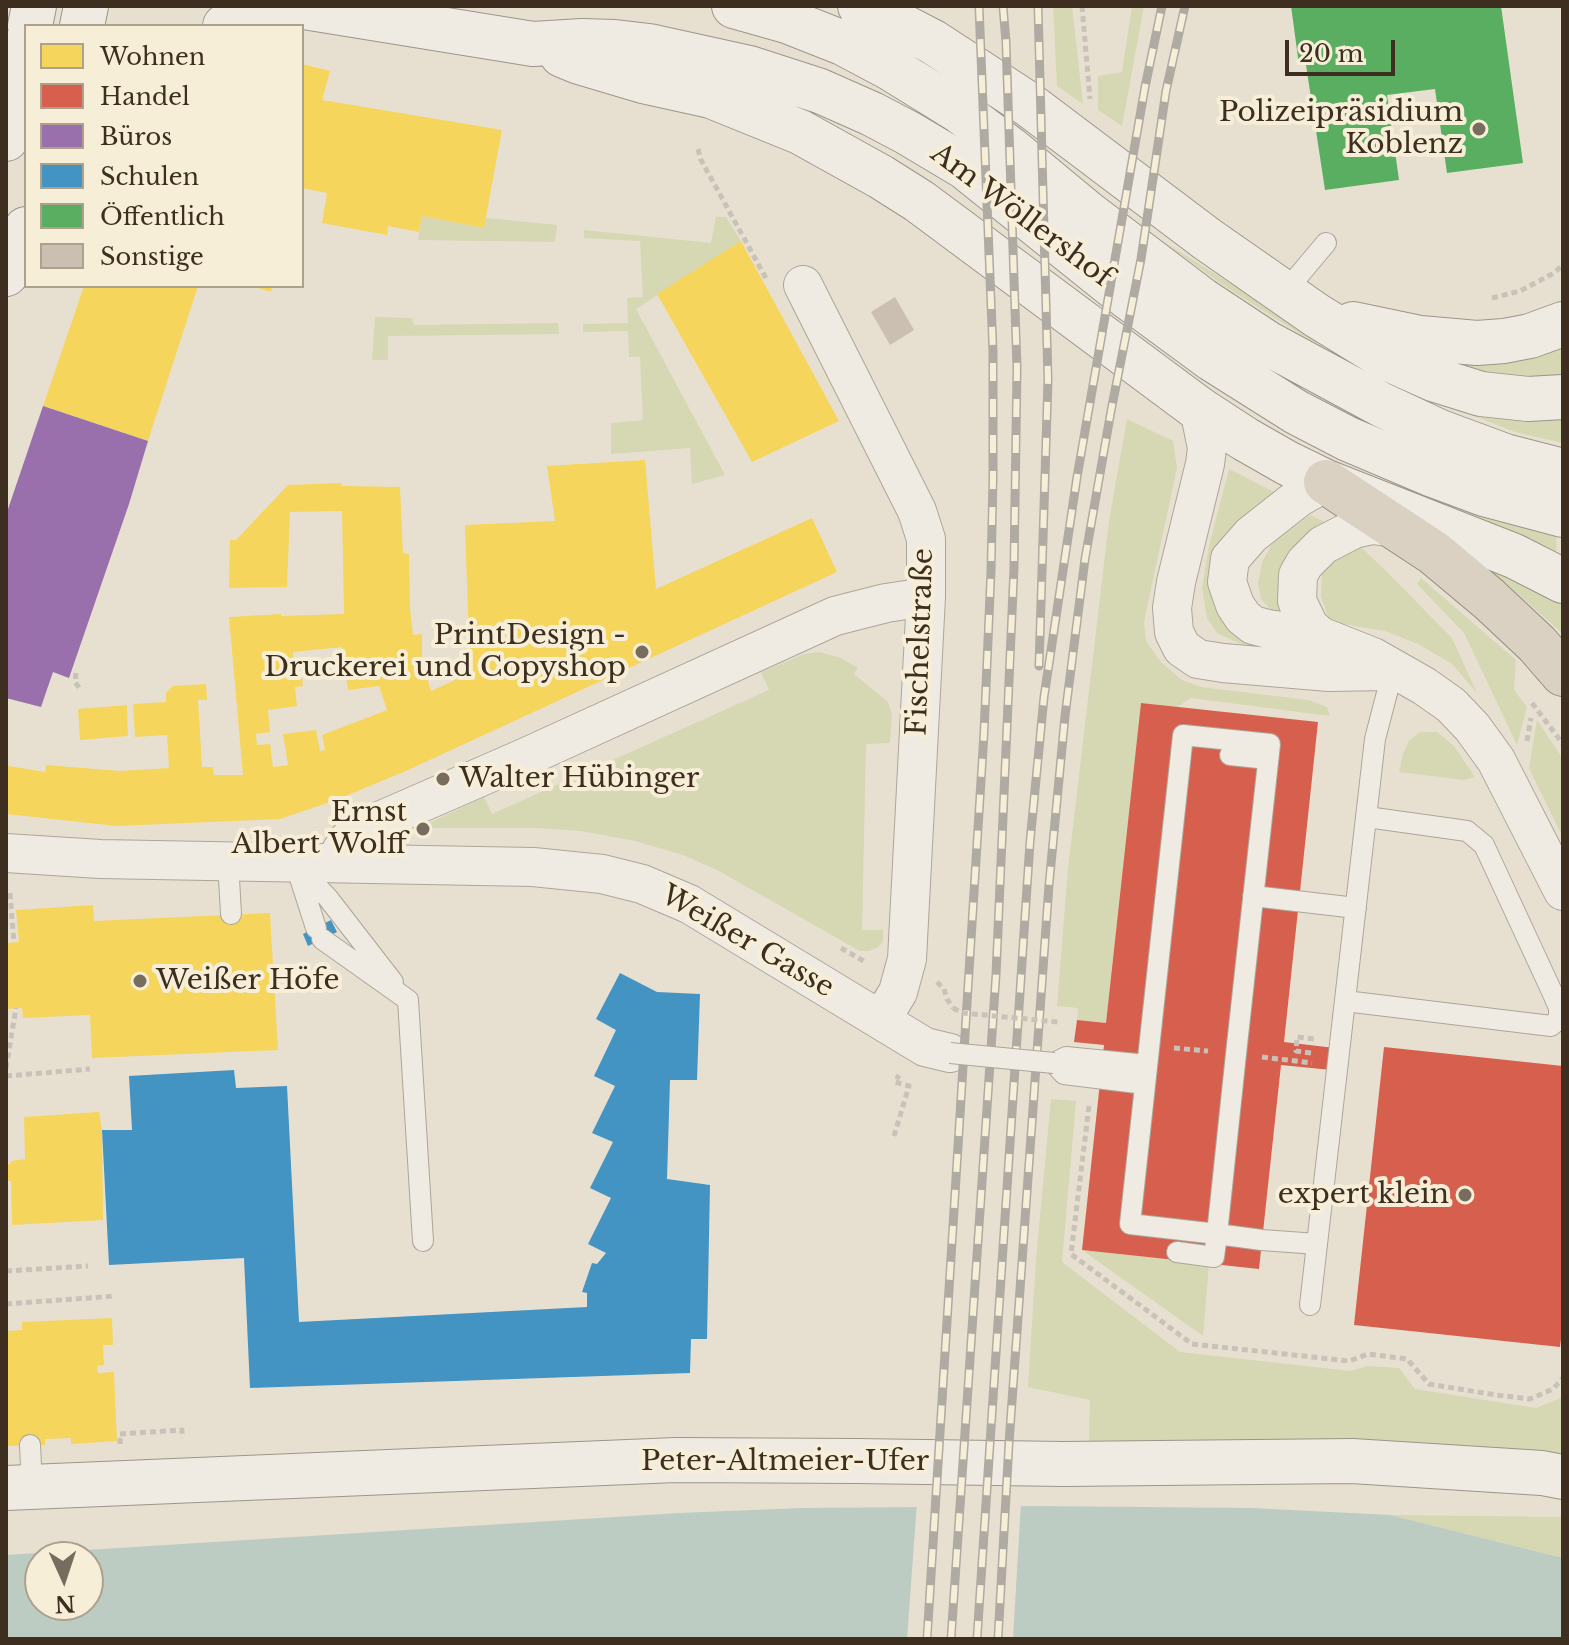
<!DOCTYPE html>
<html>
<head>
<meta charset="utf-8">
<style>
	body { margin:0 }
	#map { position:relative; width:1569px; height:1645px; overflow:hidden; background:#e7e0d1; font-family:"Libre Baskerville",serif }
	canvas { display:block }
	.frame { position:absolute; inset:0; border:8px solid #3d2e20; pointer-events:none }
	.legend { position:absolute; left:24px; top:24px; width:280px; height:264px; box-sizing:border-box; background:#f7eed8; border:2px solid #ada18e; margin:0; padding:10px 14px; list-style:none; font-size:24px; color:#3d2e20 }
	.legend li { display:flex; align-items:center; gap:16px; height:40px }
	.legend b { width:40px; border:2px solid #ada18e }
	.north { position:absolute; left:24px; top:1541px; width:80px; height:80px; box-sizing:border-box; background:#f7eed8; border:2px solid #ada18e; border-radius:50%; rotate:177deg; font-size:22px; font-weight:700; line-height:32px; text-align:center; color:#3d2e20 }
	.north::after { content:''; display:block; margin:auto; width:28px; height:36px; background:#786c5e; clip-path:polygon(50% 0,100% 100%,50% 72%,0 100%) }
	.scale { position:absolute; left:1285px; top:40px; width:110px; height:36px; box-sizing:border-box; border:4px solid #3d2e20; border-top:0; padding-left:10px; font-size:24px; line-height:28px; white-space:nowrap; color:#3d2e20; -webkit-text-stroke:6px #f7eed8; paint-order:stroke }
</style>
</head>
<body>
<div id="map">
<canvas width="1569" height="1645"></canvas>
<div class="frame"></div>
<ul class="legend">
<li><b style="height:22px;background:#f6d55c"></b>Wohnen</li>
<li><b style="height:22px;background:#d6604d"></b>Handel</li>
<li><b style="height:22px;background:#9970ab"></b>Büros</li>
<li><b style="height:22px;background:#4393c3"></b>Schulen</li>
<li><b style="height:22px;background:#5aae61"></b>Öffentlich</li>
<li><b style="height:22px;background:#cbbfb2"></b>Sonstige</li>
</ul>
<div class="north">N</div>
<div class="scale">20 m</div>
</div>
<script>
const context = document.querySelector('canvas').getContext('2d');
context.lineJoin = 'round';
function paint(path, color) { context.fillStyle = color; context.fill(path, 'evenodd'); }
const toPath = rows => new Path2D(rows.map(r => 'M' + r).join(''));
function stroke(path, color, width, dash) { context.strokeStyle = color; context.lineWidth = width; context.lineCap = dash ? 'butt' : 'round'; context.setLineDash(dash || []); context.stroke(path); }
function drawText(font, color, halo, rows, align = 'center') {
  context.font = font + ' "Libre Baskerville",serif'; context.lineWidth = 8; context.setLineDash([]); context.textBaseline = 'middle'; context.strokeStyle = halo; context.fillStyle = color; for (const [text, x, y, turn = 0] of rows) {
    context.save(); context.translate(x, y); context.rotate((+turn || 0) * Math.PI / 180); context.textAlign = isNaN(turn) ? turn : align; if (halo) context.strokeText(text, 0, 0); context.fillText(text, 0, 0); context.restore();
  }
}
const green = toPath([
	[1053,6,1072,6,1083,104,1057,86],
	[1132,6,1144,6,1122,126,1098,110,1098,76,1122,72],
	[422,216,484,228,486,218,557,225,555,242,418,240],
	[716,217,726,217,741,241,636,309,725,475,692,484,690,448,611,454,611,423,643,420,640,357,629,357,628,331,583,332,583,324,628,323,627,298,643,297,640,241,584,238,584,230,711,243],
	[1159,239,1312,334,1563,406,1563,443,1515,432,1429,398,1310,340,1226,287],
	[375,317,412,318,414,325,558,323,559,334,388,336,388,360,372,360],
	[1563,342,1563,373,1544,378,1500,377,1453,368,1418,349],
	[1127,419,1173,441,1177,468,1144,622,1146,641,1161,662,1182,680,1201,687,1308,700,1327,707,1330,716,1191,698,1177,707,1142,703,1106,1023,1077,1020,1078,1008,1057,1006,1068,869,1109,521],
	[1229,469,1278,494,1223,542,1255,640,1255,647,1238,643,1217,633,1207,618,1202,588,1209,546],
	[1395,480,1556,532,1557,562,1391,485],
	[1310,515,1327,523,1288,619,1272,611,1261,599,1258,584,1262,562,1272,544],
	[1359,545,1388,573,1452,638,1477,693,1452,664,1418,644,1385,631,1330,622,1321,597,1322,573,1335,559],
	[1469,557,1546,592,1563,605,1563,634,1509,586],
	[1421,578,1516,660,1514,690,1527,707,1517,745,1464,633,1417,584],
	[819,652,841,658,858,668,854,674,888,702,892,714,890,743,866,744,862,930,883,930,883,941,878,947,869,951,860,951,717,870,683,855,635,841,581,831,536,828,431,828,429,823,484,797,492,814,769,690,761,672,804,654],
	[1537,720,1563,759,1563,838,1529,768],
	[1420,732,1437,732,1454,746,1475,777,1464,780,1399,772,1403,754,1409,741],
	[1051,1099,1076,1101,1062,1262,1180,1352,1350,1371,1368,1366,1399,1368,1415,1389,1536,1408,1563,1397,1563,1460,1089,1444,1090,1400,1028,1387,1036,1259],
	[1082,1250,1209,1264,1203,1336],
	[1390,1515,1563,1517,1563,1558]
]);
const water = toPath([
	[1034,1506,1251,1508,1390,1515,1563,1558,1563,1639,6,1639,6,1555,679,1513,802,1508],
	[40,1557,88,1557,88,1605,40,1605]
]);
const pier = toPath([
	[917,1502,1021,1502,1013,1639,907,1639]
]);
const homes = toPath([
	[302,64,330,71,322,100,502,130,484,228,422,216,419,232,388,226,387,235,322,223,327,193,302,188],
	[741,241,839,421,752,462,657,294],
	[84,286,198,286,148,441,43,406],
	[251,286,273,286,271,292],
	[645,460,656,589,812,518,837,572,408,770,336,800,280,819,117,826,6,814,6,764,9,766,45,772,46,765,120,771,169,768,167,735,135,737,133,704,166,702,166,693,173,686,206,684,207,700,198,700,202,767,213,767,214,775,243,775,229,617,281,614,281,616,344,614,342,511,290,512,287,587,229,588,230,540,236,540,288,485,341,483,342,486,400,487,403,553,409,554,410,608,413,635,422,634,422,659,431,691,470,673,465,525,555,521,547,466],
	[342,647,348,690,379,686,387,710,322,735,325,750,320,751,316,730,283,734,288,765,273,767,270,744,257,745,256,734,270,732,268,710,297,706,295,687,303,686,302,678,295,679,293,652],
	[127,705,128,736,80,740,78,709],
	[93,905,94,921,270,913,278,1050,92,1058,90,1015,23,1018,22,1008,6,1009,6,943,19,942,16,910],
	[99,1112,102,1130,103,1220,12,1225,11,1181,6,1181,6,1164,11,1164,11,1161,25,1159,24,1117],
	[112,1318,113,1345,103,1345,104,1365,97,1366,98,1373,114,1372,117,1441,71,1444,71,1438,45,1439,45,1445,6,1446,6,1331,22,1330,22,1322]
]);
const shops = toPath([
	[1141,703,1318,722,1284,1042,1335,1048,1332,1070,1281,1065,1259,1269,1082,1250,1104,1045,1074,1042,1077,1020,1106,1023],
	[1384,1047,1563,1066,1563,1323,1560,1347,1354,1325]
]);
const offices = toPath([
	[43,406,148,441,129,504,69,678,53,672,41,707,6,698,6,515]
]);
const schools = toPath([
	[331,920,337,932,308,946,303,934],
	[620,973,657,992,700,994,697,1080,670,1080,667,1179,710,1185,707,1339,691,1339,690,1373,250,1388,244,1258,109,1265,102,1130,132,1130,129,1076,234,1070,236,1088,287,1086,299,1322,587,1307,587,1293,582,1292,592,1263,597,1264,606,1253,588,1244,611,1198,590,1188,613,1142,592,1133,615,1086,594,1076,616,1030,596,1019]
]);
const public = toPath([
	[1291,6,1501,6,1523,163,1447,173,1435,89,1387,95,1399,180,1325,190,1306,65,1299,65]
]);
const building = toPath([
	[895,297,914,330,890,345,871,312]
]);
const path = toPath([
	[1082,6,1090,99],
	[698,149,701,160,767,280],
	[1492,298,1520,291,1554,273,1563,265],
	[76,673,75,682,80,689],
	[1532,703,1563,744],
	[1527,741,1531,718],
	[10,893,14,943],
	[841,948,867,963],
	[937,982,944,989,947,999,953,1008],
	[1174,1048,1208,1051],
	[1311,1053,1296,1051,1297,1037,1314,1039],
	[1262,1057,1312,1063],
	[6,1068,16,1008],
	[6,1076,90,1069],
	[1089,1106,1071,1254,1192,1344,1349,1361,1368,1354,1407,1359,1429,1384,1496,1395,1530,1399,1553,1389,1563,1378],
	[894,1136,909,1086,895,1082,899,1075],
	[6,1271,88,1266],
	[6,1304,115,1296],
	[120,1444,120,1434,182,1430,182,1438]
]);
const lane = toPath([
	[1284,293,1326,243],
	[1230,755,1268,759],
	[228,861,231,914],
	[294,862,328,898,393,982],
	[297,869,316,928],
	[1253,896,1356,908],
	[322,939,408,1000,423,1241],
	[1345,1001,1551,1026,1559,1019,1559,1008,1553,994,1484,845,1467,831,1367,817],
	[1145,1084,1064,1074,1054,1063,1066,1057,1147,1065],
	[1177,1252,1214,1257,1217,1234,1236,1054,1270,744,1183,735,1130,1224,1217,1234,1262,1240,1317,1244],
	[1310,1305,1375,739,1388,689,1397,671],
	[30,1445,32,1487]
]);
const street = toPath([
	[803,285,917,511,926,539,926,597,907,959,898,992,881,1020],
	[1199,409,1207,448,1205,464,1176,582,1172,608,1174,632,1182,648,1198,659,1223,663,1329,672,1389,671],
	[1326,482,1298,498,1251,535,1230,559,1227,582,1235,605,1243,617,1253,625,1268,629,1320,636,1373,657,1424,686,1451,705,1472,727,1496,760,1563,891],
	[1320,636,1309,626,1297,601,1298,575,1305,563,1323,545,1354,529,1372,525,1397,528],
	[6,853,100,859,533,867,602,874,642,884,689,904,925,1047,950,1053],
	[339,863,340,853,348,840,368,826,524,758,835,616,886,603,926,597]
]);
const secondary = toPath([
	[298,6,533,44,582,41,615,42,649,46,749,68,820,91,872,114,908,133,965,167,1121,292,1212,359,1296,412,1348,439,1433,475,1484,494,1563,515],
	[734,6,787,21,843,43,890,68,958,110,1010,149,1086,212,1202,300,1267,343,1382,405,1440,432,1505,456,1563,471],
	[860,6,883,16,933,42,1028,104,1207,239,1316,315,1386,358,1433,379,1481,394,1528,399,1563,397],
	[30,26,34,6],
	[82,26,86,6],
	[225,26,281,6],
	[562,55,579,62,643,81,711,96,800,132,881,177,919,201,1199,409,1245,439,1287,463,1326,482,1514,556,1563,581],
	[6,139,26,44],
	[6,274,15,261,26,229],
	[1353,324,1420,338,1477,343,1504,341,1530,336,1563,324],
	[6,1488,676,1460,856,1461,1064,1464,1352,1461,1542,1473,1563,1477]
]);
const highway = toPath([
	[1326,482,1434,553,1489,599,1537,644,1563,674]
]);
const rail = toPath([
	[1038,6,1048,380,1039,666],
	[927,1639,984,733,991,571,993,478,993,352,979,6],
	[951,1639,996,975,1014,568,1017,368,1006,42,1003,6],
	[977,1639,1030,842,1044,697,1077,477,1145,87,1162,6],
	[998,1639,1009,1443,1049,885,1065,716,1085,559,1111,411,1141,259,1166,91,1185,6]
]);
const pathBridge = toPath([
	[953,1008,963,1013,1058,1022]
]);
const laneBridge = toPath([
	[950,1053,1054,1063]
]);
const markers = [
	[1479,129,8,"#786c5e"],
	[642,652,8,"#786c5e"],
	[443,779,8,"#786c5e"],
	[423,829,8,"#786c5e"],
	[140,981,8,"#786c5e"],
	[1465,1195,8,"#786c5e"]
];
const poiNames = [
	["Polizeipräsidium",1463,113],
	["Koblenz",1463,145],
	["PrintDesign -",626,636],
	["Druckerei und Copyshop",626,668],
	["Walter Hübinger",459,779,"left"],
	["Ernst",407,813],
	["Albert Wolff",407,845],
	["Weißer Höfe",156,981,"left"],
	["expert klein",1449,1195]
];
const streetNames = [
	["Am Wöllershof",1021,216,37],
	["Fischelstraße",921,642,-88],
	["Weißer Gasse",747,942,30],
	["Peter-Altmeier-Ufer",785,1462]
];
paint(green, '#d6d7b3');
paint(water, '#bcccc2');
paint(pier, '#e7e0d1');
paint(homes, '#f6d55c');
paint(shops, '#d6604d');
paint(offices, '#9970ab');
paint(schools, '#4393c3');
paint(public, '#5aae61');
paint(building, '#cbbfb2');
stroke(lane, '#ada599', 22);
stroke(street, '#ada599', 40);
stroke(secondary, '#9c958a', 46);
stroke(highway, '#928b80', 46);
stroke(path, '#c8c2b9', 5, [6, 4]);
stroke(lane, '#efebe3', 20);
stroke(street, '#efebe3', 38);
stroke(secondary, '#efebe3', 44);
stroke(highway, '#dad1c2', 44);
stroke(rail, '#afaaa2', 9);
stroke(rail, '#f7eed8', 6, [18]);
stroke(laneBridge, '#ada599', 22, []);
stroke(pathBridge, '#c8c2b9', 5, [6, 4]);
stroke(laneBridge, '#efebe3', 20);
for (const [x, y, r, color] of markers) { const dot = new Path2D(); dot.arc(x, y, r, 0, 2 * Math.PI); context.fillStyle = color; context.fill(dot); stroke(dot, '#f7eed8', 3); }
drawText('28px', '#3d2e20', '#f7eed8', poiNames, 'right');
drawText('28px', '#3d2e20', '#f7eed8', streetNames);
</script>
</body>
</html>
